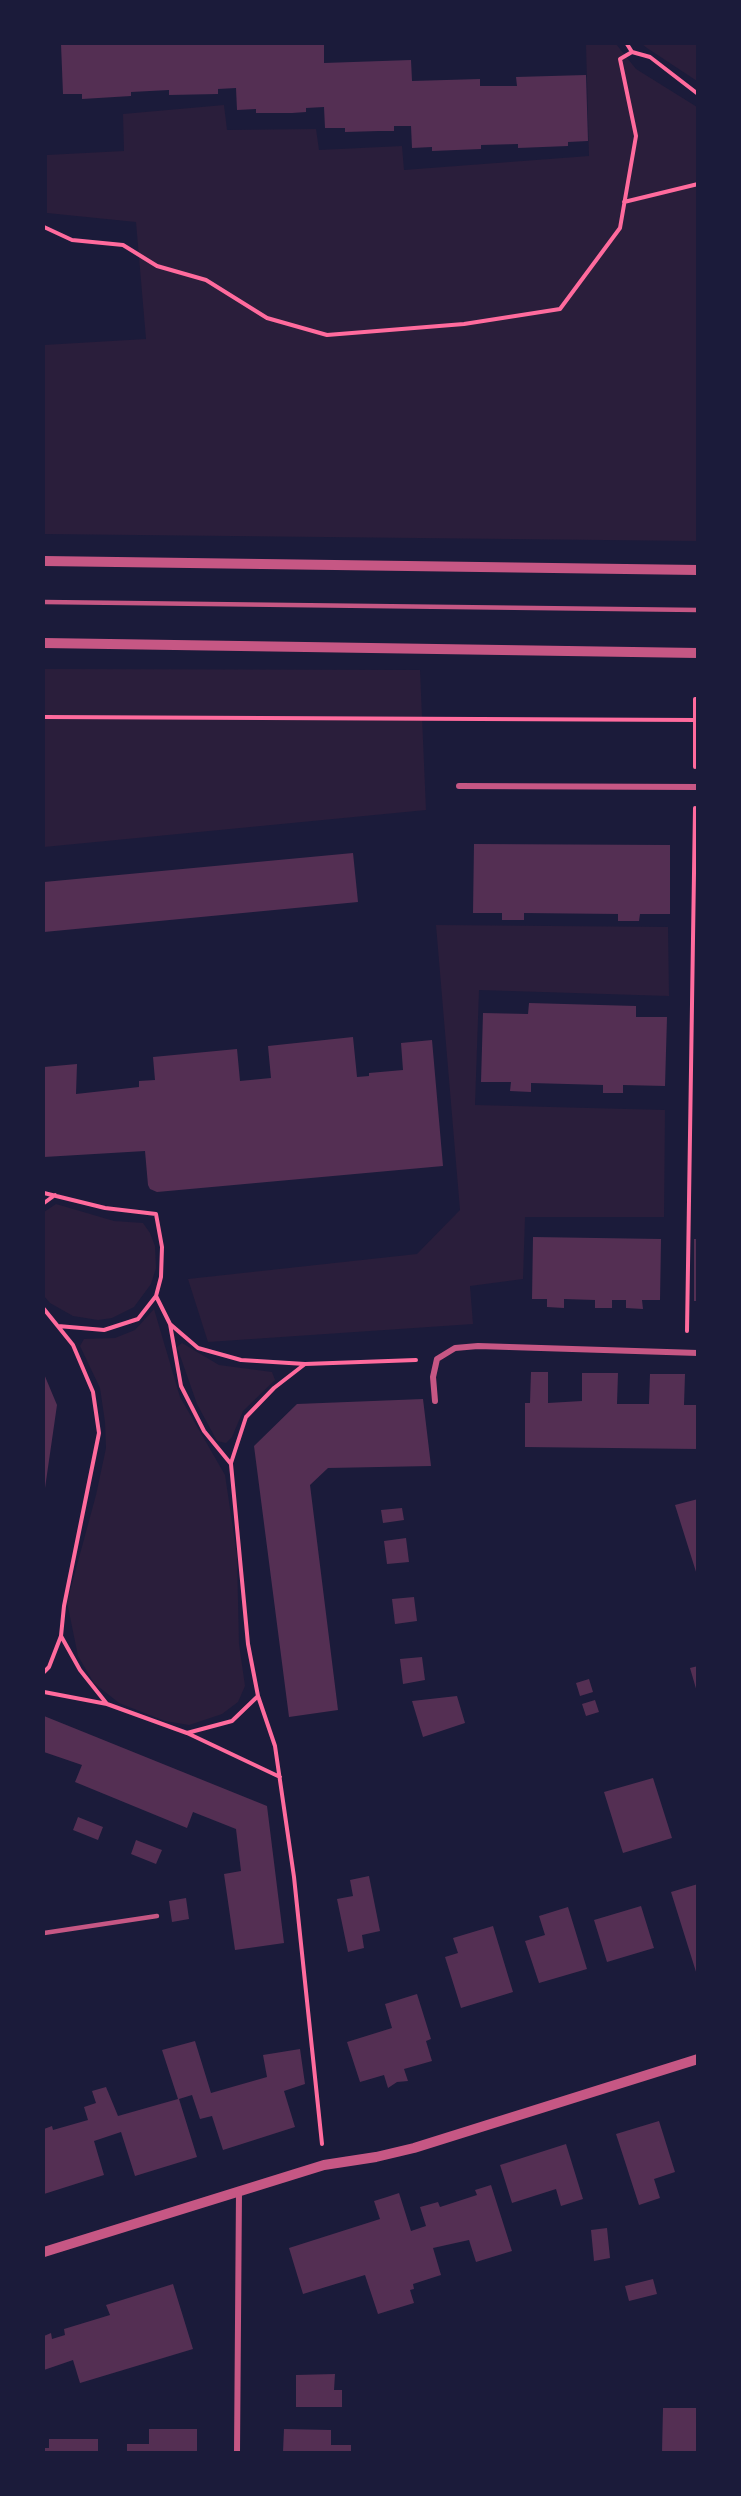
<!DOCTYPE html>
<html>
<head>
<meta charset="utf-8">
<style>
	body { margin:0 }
	#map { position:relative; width:741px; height:2496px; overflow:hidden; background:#1b1b3a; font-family:Manrope,sans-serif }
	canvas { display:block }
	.frame { position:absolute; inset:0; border:45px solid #1b1b3a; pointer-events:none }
</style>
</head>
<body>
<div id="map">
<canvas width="741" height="2496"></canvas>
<div class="frame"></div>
</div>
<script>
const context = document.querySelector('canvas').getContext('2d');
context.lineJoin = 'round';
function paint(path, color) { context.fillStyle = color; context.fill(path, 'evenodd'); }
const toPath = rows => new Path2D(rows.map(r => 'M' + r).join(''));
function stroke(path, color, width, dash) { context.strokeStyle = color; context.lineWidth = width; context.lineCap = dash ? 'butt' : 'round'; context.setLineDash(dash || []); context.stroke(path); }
const green = toPath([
	[586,44,616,44,636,69,697,107,697,541,44,534,44,345,146,339,136,222,47,213,47,155,124,151,123,114,224,105,227,130,316,129,319,150,402,146,404,170,589,156],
	[642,44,697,44,697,81,647,48],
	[44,669,420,670,426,810,44,847],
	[436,925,668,927,669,996,479,990,475,1105,665,1110,664,1217,525,1217,523,1279,470,1286,473,1324,208,1342,188,1279,417,1254,460,1210],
	[56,1204,114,1221,143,1223,150,1233,155,1246,156,1268,151,1284,134,1307,112,1318,98,1320,73,1316,50,1303,44,1296,44,1212],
	[154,1309,180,1397,225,1475,237,1556,239,1644,245,1686,238,1702,222,1714,189,1725,165,1721,119,1703,94,1683,78,1656,67,1602,96,1495,106,1448,105,1422,100,1388,80,1346,84,1339,115,1338,135,1330],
	[182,1343,219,1365,272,1372,275,1380,243,1411,232,1437,226,1443,217,1441,197,1404,177,1347]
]);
const building = toPath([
	[61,44,324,44,324,63,411,60,412,81,480,79,480,86,517,86,516,77,586,75,588,141,568,142,568,146,518,148,518,144,481,145,481,149,432,151,432,147,412,148,411,126,394,126,394,131,379,131,345,132,345,128,325,128,324,107,306,108,306,112,292,113,256,113,256,109,237,110,236,88,218,89,218,94,169,95,169,90,131,92,131,96,82,99,82,94,63,94],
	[474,844,670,845,670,914,640,914,639,921,618,921,618,914,524,913,524,920,502,920,502,913,473,913],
	[353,853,358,902,44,932,44,882],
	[529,1003,636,1006,636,1017,667,1017,665,1086,623,1085,623,1093,603,1093,603,1085,531,1083,531,1092,510,1091,511,1082,481,1082,483,1013,528,1014],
	[353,1037,357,1077,369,1076,369,1073,403,1070,401,1043,432,1040,443,1166,157,1192,150,1189,148,1185,145,1151,44,1157,44,1067,77,1064,76,1094,139,1087,139,1081,155,1080,153,1057,237,1049,240,1081,271,1078,268,1046],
	[533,1237,661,1239,660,1300,642,1300,643,1309,626,1308,626,1300,612,1300,612,1308,595,1308,595,1300,564,1299,564,1308,547,1307,547,1299,532,1299],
	[694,1239,698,1239,698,1301,694,1301],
	[531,1372,548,1372,548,1403,582,1401,582,1373,618,1373,617,1404,649,1404,650,1374,685,1374,684,1405,698,1405,698,1449,525,1447,525,1403,530,1403],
	[44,1374,57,1405,45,1488,44,1488],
	[423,1399,431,1466,328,1468,310,1485,338,1710,289,1717,254,1446,297,1404],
	[698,1499,698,1575,697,1575,675,1505],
	[402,1508,404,1520,383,1523,381,1510],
	[406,1538,409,1562,387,1564,384,1541],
	[414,1597,417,1621,395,1624,392,1599],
	[422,1657,425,1680,403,1684,400,1659],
	[698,1666,698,1692,697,1692,690,1668],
	[589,1679,593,1692,580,1696,576,1683],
	[457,1696,465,1723,423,1737,412,1701],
	[595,1700,599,1712,586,1716,582,1704],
	[44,1716,267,1806,284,1943,235,1950,224,1874,241,1871,236,1829,193,1812,187,1828,75,1782,82,1765,44,1752],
	[653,1778,672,1838,623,1853,604,1792],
	[78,1817,103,1827,98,1840,73,1830],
	[136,1840,162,1850,156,1864,131,1854],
	[369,1876,380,1931,362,1935,364,1948,348,1952,337,1899,353,1896,350,1880],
	[698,1884,698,1974,697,1975,671,1892],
	[186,1898,189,1919,172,1922,169,1901],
	[641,1906,654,1948,607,1962,594,1920],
	[568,1907,587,1969,539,1983,525,1941,545,1935,539,1916],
	[493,1926,513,1992,461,2008,445,1957,458,1953,453,1938],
	[417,1994,431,2039,426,2041,432,2061,404,2069,408,2081,397,2082,388,2088,384,2075,360,2082,347,2042,392,2028,385,2004],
	[195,2041,211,2093,267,2077,263,2055,300,2049,305,2084,284,2091,295,2127,223,2150,212,2116,200,2119,192,2095,179,2099,197,2157,135,2176,121,2132,94,2141,104,2175,44,2194,44,2129,52,2126,53,2130,88,2120,84,2107,96,2103,92,2091,106,2087,118,2116,178,2099,162,2050],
	[659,2121,675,2172,654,2179,660,2198,639,2205,616,2134],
	[566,2144,583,2199,561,2206,556,2189,512,2203,500,2165],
	[491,2185,512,2251,476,2262,469,2240,433,2248,441,2275,413,2284,414,2289,410,2290,414,2303,378,2314,365,2275,303,2294,289,2248,380,2219,374,2201,387,2197,399,2193,411,2231,426,2226,420,2207,438,2202,440,2207,477,2195,475,2190],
	[607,2228,610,2258,594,2261,591,2230],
	[653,2279,657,2294,629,2301,625,2286],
	[173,2284,193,2349,80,2383,73,2360,44,2370,44,2336,51,2333,52,2339,65,2335,64,2329,110,2315,106,2305],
	[335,2374,334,2390,342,2390,342,2407,296,2407,296,2375],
	[663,2408,698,2408,698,2452,662,2452],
	[149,2429,197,2429,197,2452,127,2452,127,2444,149,2444],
	[284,2429,331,2430,331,2445,351,2445,351,2452,283,2452],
	[49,2439,98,2439,98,2452,44,2452,44,2448,49,2448]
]);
const path = toPath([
	[632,52,650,57,698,94],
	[624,202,698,184],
	[44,227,72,240,123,245,157,266,206,280,267,318,327,335,464,324,560,309,620,228,636,136,620,59,632,52,627,44],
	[44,717,697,720],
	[695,767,695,699,698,699],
	[44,1193,105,1208,156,1214,162,1247,161,1277,156,1296,138,1319,104,1330,58,1326],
	[44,1203,55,1195],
	[156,1296,170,1324,181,1386,204,1431,231,1464,248,1644,258,1696,275,1746,294,1877,322,2144],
	[44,1309,73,1345,93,1392,99,1433,64,1606,61,1636,49,1667,44,1672],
	[170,1324,198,1348,241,1360,305,1364,416,1360],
	[687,1331,695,808],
	[231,1463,246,1417,274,1388,305,1364],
	[61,1636,80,1670,107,1704],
	[44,1692,107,1704,187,1733,280,1777],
	[187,1733,232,1721,258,1696]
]);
const service = toPath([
	[44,602,698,610],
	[44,1933,157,1916]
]);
const minor = toPath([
	[459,786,698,787],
	[435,1401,433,1377,437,1359,455,1348,478,1346,698,1353],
	[237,2452,239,2191]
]);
const tertiary = toPath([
	[44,561,698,570],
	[44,643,698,653],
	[44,2252,324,2165,376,2157,414,2148,698,2059]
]);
paint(green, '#2a1e3b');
paint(building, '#542f53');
stroke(path, '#ff6b9d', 4);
stroke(service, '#c65784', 4.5);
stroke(minor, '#c65784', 6);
stroke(tertiary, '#c65784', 10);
</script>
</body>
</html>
